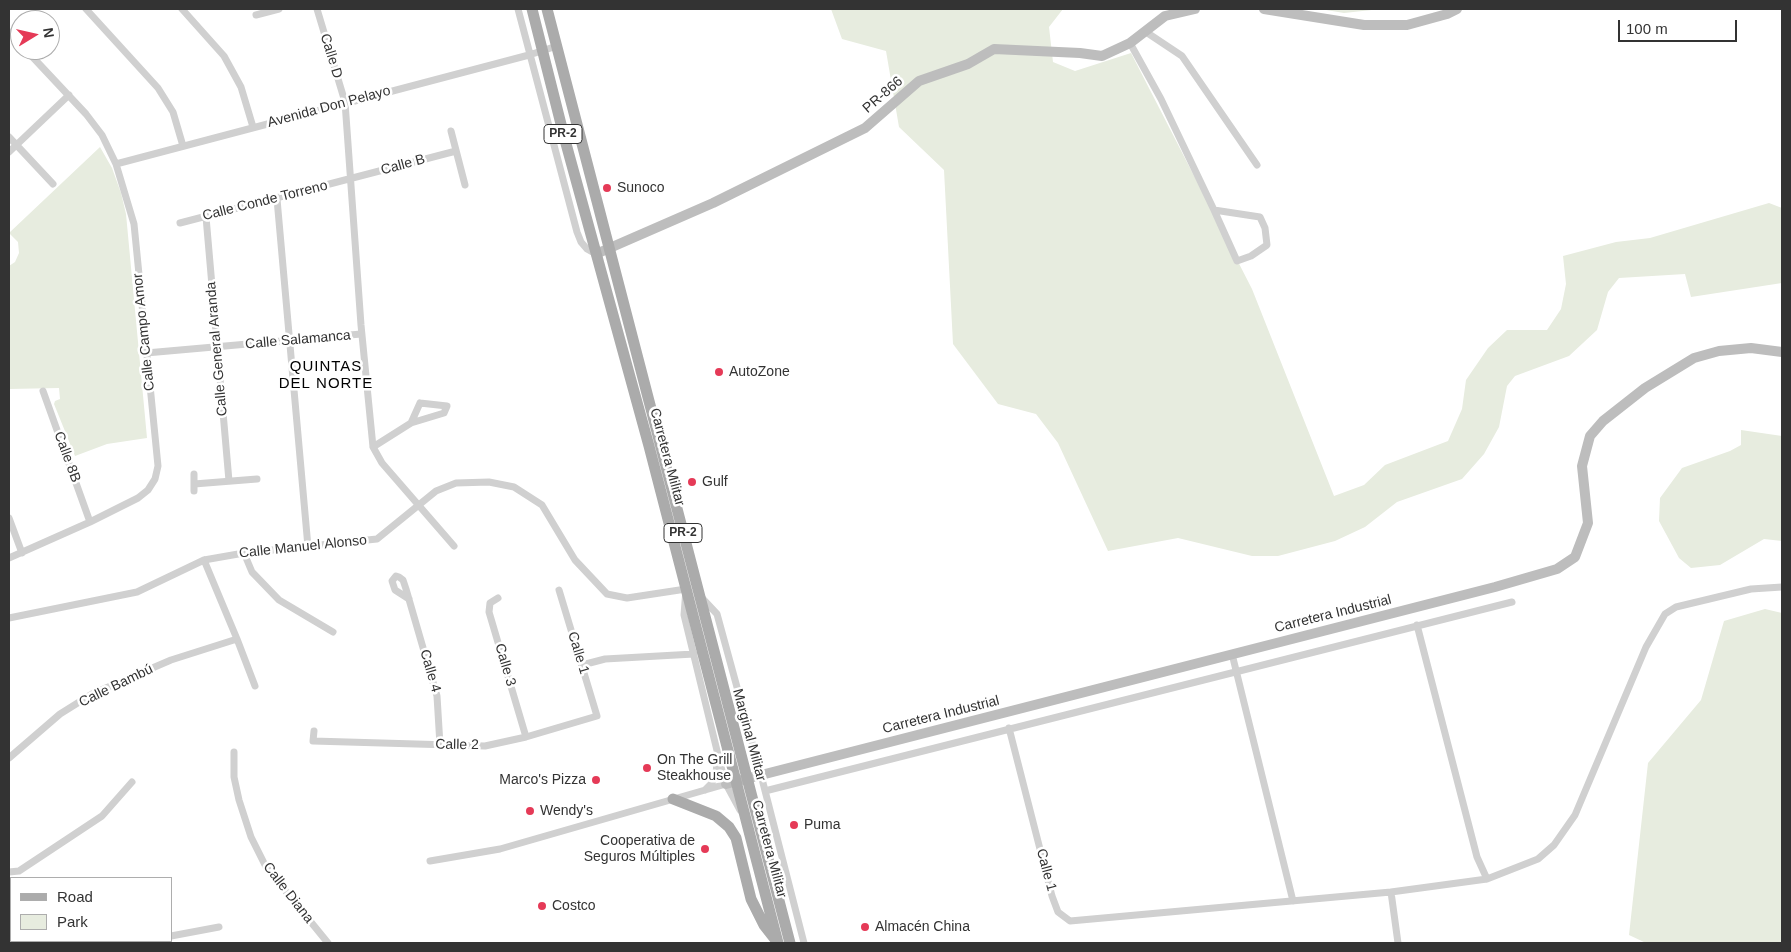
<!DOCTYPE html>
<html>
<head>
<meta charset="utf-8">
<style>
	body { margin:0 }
	#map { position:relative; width:1791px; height:952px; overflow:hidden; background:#fff; font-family:Helvetica,sans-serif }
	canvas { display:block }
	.frame { position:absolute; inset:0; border:10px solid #333; pointer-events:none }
	.legend { position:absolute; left:10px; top:877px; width:162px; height:65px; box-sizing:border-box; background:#fff; border:1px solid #adadad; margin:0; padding:6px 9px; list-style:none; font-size:15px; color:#333 }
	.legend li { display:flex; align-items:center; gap:10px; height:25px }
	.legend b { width:25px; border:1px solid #adadad }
	.north { position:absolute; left:10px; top:10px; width:50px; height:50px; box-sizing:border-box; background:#fff; border:1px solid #adadad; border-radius:50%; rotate:81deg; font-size:14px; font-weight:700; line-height:20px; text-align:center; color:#333 }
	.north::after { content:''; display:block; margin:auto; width:18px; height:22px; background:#e53a57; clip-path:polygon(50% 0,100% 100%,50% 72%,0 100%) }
	.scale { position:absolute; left:1618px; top:20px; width:119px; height:22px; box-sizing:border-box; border:2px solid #333; border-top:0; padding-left:6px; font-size:15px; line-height:18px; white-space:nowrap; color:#333; -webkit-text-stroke:4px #fff; paint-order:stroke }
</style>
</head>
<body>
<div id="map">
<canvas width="1791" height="952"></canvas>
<div class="frame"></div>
<ul class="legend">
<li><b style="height:6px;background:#ababab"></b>Road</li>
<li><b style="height:14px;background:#e7ecdf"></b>Park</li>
</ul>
<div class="north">N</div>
<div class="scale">100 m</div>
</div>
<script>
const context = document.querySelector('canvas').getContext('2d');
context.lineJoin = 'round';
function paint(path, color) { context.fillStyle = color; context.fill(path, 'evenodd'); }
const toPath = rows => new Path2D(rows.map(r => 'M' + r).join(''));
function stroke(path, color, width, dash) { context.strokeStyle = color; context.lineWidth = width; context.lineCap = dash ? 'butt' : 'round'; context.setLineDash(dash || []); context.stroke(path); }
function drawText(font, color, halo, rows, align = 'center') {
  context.font = font + ' Helvetica,sans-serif'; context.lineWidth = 5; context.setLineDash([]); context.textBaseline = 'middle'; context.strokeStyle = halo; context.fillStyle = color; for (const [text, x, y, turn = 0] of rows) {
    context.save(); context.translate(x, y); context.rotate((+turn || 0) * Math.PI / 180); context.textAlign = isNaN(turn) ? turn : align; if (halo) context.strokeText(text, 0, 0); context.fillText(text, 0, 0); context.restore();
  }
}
const green = toPath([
	[831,9,1063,9,1049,27,1053,62,1075,71,1131,53,1252,289,1334,496,1364,485,1385,465,1448,441,1462,409,1466,380,1488,348,1507,330,1547,330,1561,309,1566,284,1563,256,1616,242,1650,238,1769,203,1782,208,1782,283,1691,297,1685,274,1619,278,1608,292,1597,330,1569,356,1515,376,1507,386,1499,427,1484,454,1462,479,1397,502,1365,527,1335,541,1278,556,1252,556,1178,538,1108,551,1058,443,1036,414,998,404,953,344,944,170,899,127,886,51,842,39],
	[1320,9,1381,9,1344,13],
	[100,147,112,168,121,193,126,214,147,438,107,444,75,456,54,404,55,401,60,399,59,388,9,389,9,266,15,262,19,253,18,242,9,233],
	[1741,430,1782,436,1782,541,1764,539,1720,565,1691,568,1679,558,1659,521,1660,498,1682,468,1730,451,1741,445],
	[1765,609,1782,613,1782,943,1646,943,1629,935,1648,763,1701,700,1724,621]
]);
const street = toPath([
	[86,9,158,88,173,112,183,146],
	[182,9,224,56,241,87,253,127],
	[317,9,345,102,361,325,373,447,382,463,454,546],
	[518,9,577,232,581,242,587,249,596,254],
	[256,15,279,9],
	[9,32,20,43],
	[1146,32,1182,56,1257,165],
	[1130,43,1161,99,1214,210,1260,217,1265,228,1267,245,1251,256,1237,261,1214,210],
	[451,131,465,185],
	[9,137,53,184],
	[9,152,69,95],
	[116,164,529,55,557,46],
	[277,199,308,547],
	[206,217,229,481],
	[180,223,456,151],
	[146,353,361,334],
	[43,391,90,522],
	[420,403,447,406,444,413,411,423,420,403],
	[373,447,411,423],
	[194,474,194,491],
	[194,484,257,479],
	[9,518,22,553],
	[244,553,252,572,279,600,333,632],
	[9,558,90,522,138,498,148,490,155,479,158,466,134,224,116,164,102,135,86,114,26,50],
	[204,560,237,639,255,686],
	[498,598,490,603,489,612,526,737],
	[702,598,717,614,761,775,804,943],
	[409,599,395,590,392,581,396,576,399,577,403,580,406,589,437,696,440,745],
	[9,618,137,592,204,560,244,553,377,539,436,491,456,483,489,482,514,487,542,505,575,560,607,594,627,598,686,589,684,615,721,767,726,784,740,810],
	[1417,625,1477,857,1487,879],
	[1232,654,1293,901],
	[582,665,605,659,694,654],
	[1009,728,1052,896,1058,912,1070,921,1391,892,1487,879,1538,859,1554,845,1575,815,1646,647,1665,614,1676,607,1751,589,1782,587],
	[314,731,313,741,485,746,526,737,597,716,559,590],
	[234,752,234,777,239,800,251,837,266,867,328,943],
	[9,758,60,714,92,694,171,660,237,639],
	[705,790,711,784,716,776,717,760],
	[765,791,1512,602],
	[430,861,500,849,726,784],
	[9,872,19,871,102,816,132,782],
	[1391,892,1398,943],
	[171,936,219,927],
	[131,943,144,941]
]);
const secondary = toPath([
	[1264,9,1364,25,1407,25,1447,14,1457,9],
	[596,254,713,203,865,128,919,81,968,64,994,49,1080,53,1102,56,1130,43,1165,16,1195,9],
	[726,784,1495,587,1557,569,1575,557,1588,523,1582,466,1590,436,1603,421,1645,388,1694,358,1719,351,1751,348,1782,352]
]);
const primary = toPath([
	[532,9,565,140,649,446,778,943],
	[547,9,790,943],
	[673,799,716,816,729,827,736,838,751,899,764,925,775,939]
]);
const markers = [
	[607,188,5,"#e53a57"],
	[719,372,5,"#e53a57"],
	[692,482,5,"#e53a57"],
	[647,768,5,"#e53a57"],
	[596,780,5,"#e53a57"],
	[530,811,5,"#e53a57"],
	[794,825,5,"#e53a57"],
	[705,849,5,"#e53a57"],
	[542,906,5,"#e53a57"],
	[865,927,5,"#e53a57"]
];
const shields = [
	[563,134,38],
	[683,533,38]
];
const shieldNames = [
	["PR-2",563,134],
	["PR-2",683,533]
];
const streetNames = [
	["Calle D",331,56,73],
	["PR-866",883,95,-41],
	["Avenida Don Pelayo",329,107,-15],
	["Calle B",403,165,-15],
	["Calle Conde Torreno",265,201,-14],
	["Calle Campo Amor",144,332,-96],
	["Calle Salamanca",298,340,-5],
	["Calle General Aranda",217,349,-95],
	["Calle 8B",67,457,70],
	["Carretera Militar",667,457,75],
	["Calle Manuel Alonso",303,547,-6],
	["Carretera Industrial",1333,614,-14],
	["Calle 1",578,653,73],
	["Calle 3",505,665,74],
	["Calle 4",430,671,74],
	["Calle Bambú",116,686,-26],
	["Carretera Industrial",941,715,-14],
	["Marginal Militar",749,735,75],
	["Calle 2",457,745,1],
	["Carretera Militar",769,849,75],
	["Calle 1",1046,870,75],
	["Calle Diana",288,893,52]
];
const poiNames = [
	["Sunoco",617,188],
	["AutoZone",729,372],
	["Gulf",702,482],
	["On The Grill",657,760],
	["Steakhouse",657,776],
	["Marco's Pizza",586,780,"right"],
	["Wendy's",540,811],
	["Puma",804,825],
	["Cooperativa de",695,841,"right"],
	["Seguros Múltiples",695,857,"right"],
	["Costco",552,906],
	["Almacén China",875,927]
];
const neighbourhoodNames = [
	["QUINTAS",326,367],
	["DEL NORTE",326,384]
];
paint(green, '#e7ecdf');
stroke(street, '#d0d0d0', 7);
stroke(secondary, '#bdbdbd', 10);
stroke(primary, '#ababab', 11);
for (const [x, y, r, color] of markers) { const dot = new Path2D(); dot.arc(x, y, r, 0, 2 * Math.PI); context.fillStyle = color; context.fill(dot); stroke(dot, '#fff', 2); }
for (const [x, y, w] of shields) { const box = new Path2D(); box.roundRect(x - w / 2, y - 9.5, w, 19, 4); context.fillStyle = '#fff'; context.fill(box); stroke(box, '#333', 1); }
drawText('bold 12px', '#333', null, shieldNames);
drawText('14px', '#333', '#fff', streetNames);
drawText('14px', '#333', '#fff', poiNames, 'left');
context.letterSpacing = '1px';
drawText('15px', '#000', '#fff', neighbourhoodNames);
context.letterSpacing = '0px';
</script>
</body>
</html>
